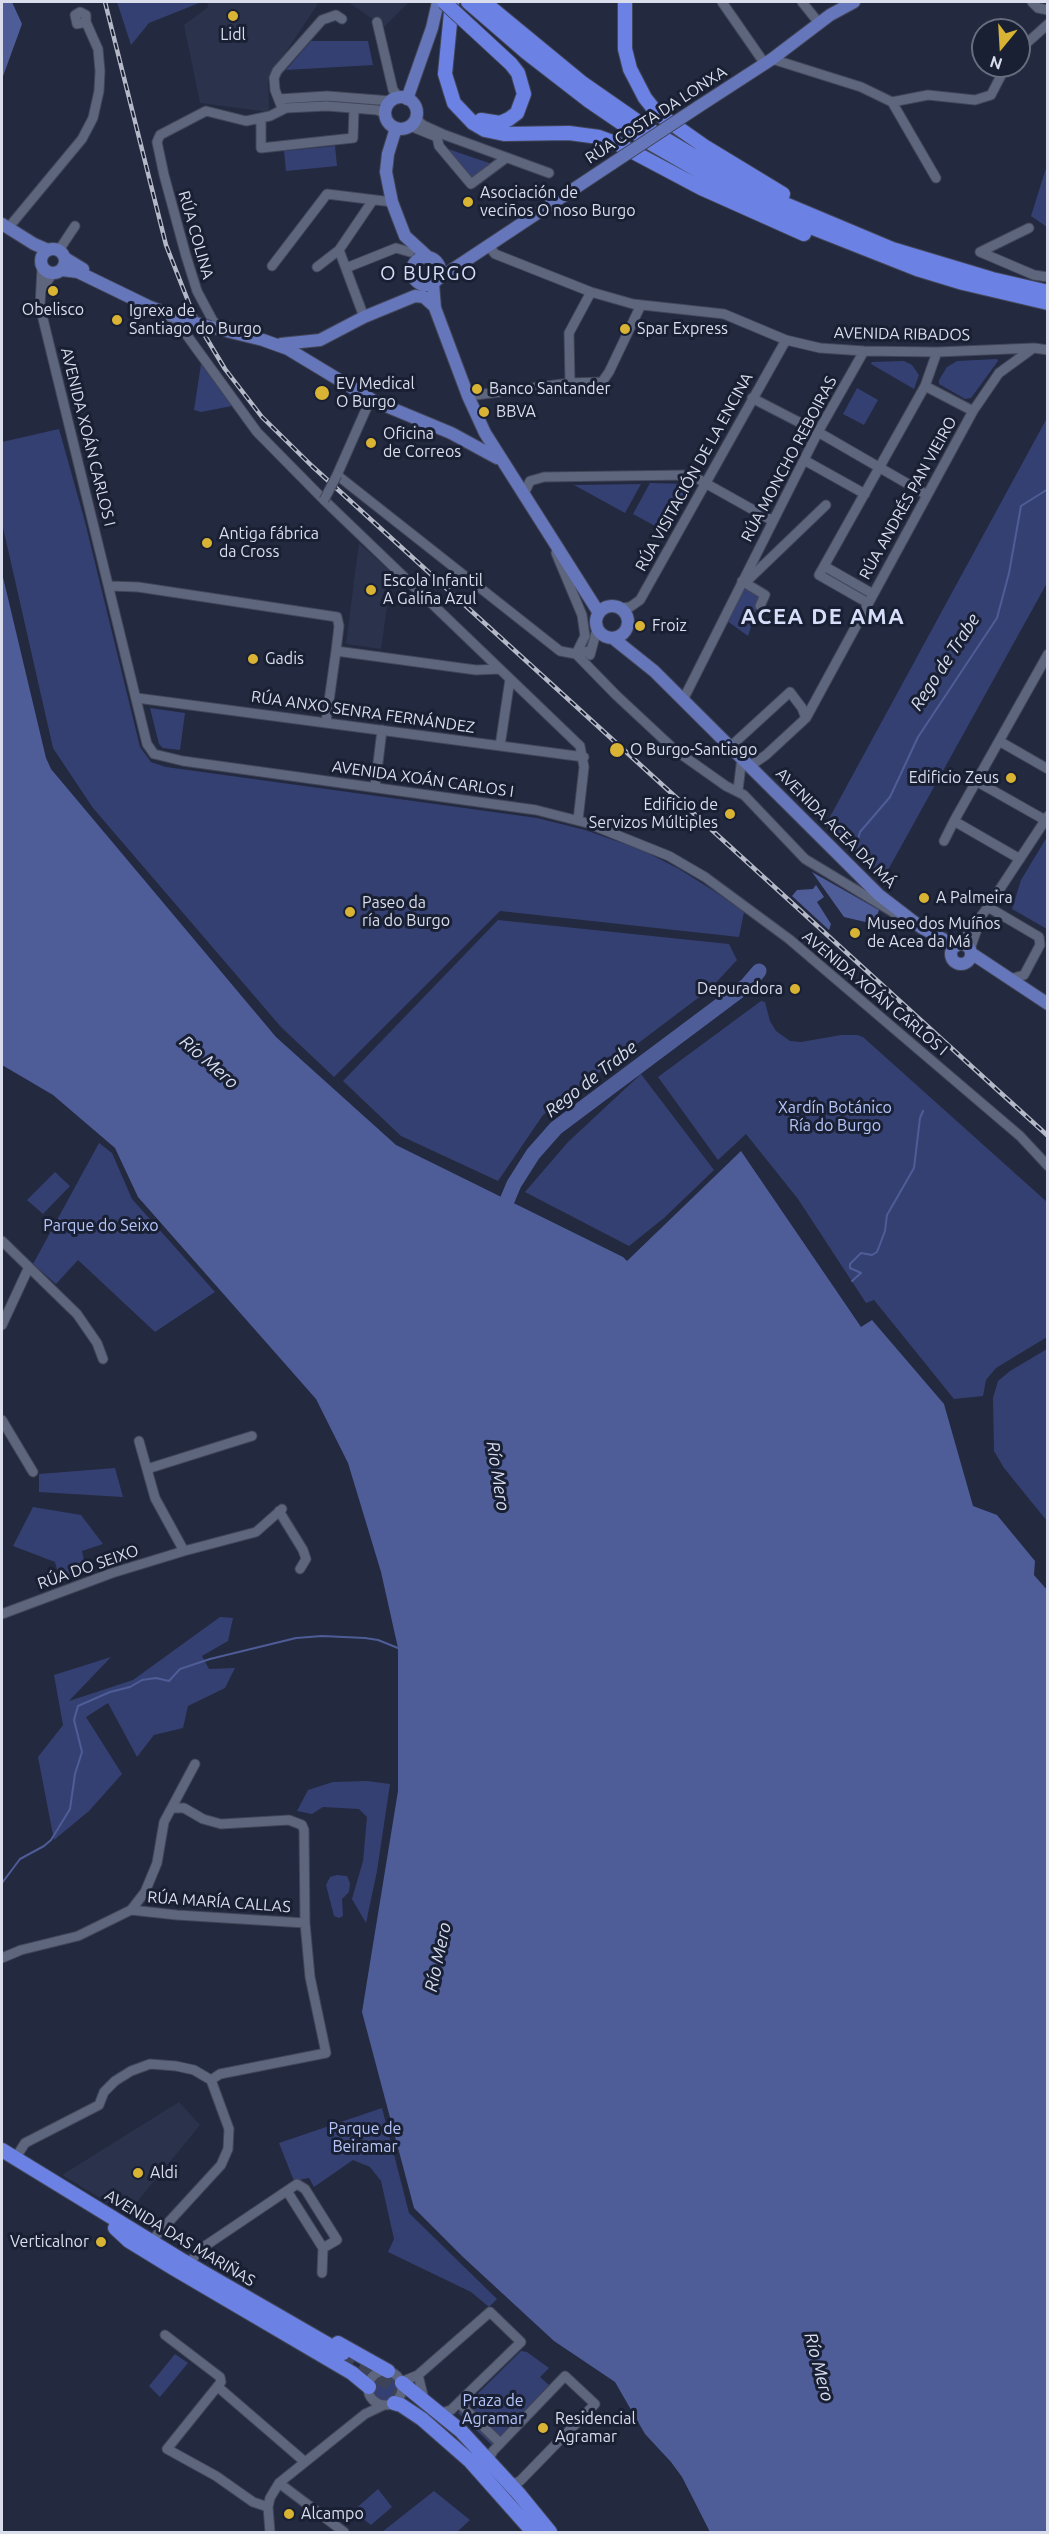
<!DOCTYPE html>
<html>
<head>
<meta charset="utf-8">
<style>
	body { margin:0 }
	#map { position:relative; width:1049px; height:2534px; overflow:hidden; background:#23293e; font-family:Ubuntu,sans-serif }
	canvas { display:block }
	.frame { position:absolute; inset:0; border:3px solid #dadeec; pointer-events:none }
	.north { position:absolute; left:971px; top:18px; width:60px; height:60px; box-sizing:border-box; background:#1a2034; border:2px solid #676c7e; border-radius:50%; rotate:198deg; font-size:16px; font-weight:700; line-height:24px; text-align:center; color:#dadeec }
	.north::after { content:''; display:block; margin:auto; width:21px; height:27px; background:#d9b434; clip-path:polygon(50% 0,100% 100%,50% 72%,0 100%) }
</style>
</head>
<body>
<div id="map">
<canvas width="1049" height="2534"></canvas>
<div class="frame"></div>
<div class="north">N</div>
</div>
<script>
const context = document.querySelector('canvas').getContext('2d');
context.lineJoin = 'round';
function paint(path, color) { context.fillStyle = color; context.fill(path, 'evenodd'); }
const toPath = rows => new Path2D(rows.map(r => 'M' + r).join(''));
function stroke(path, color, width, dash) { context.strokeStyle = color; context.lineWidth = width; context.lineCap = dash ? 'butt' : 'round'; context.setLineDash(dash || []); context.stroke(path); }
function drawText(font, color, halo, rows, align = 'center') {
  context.font = font + ' Ubuntu,sans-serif'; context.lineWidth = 6; context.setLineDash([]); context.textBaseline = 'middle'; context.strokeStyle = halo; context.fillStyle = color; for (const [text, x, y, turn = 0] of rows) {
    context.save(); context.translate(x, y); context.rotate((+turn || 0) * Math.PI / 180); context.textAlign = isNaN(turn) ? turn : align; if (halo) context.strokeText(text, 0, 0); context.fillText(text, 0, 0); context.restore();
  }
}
const built = toPath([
	[207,2,319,2,268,79,269,112,200,103,184,25,208,7],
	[348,2,409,2,384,27,381,20,374,20],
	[359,543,392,573,381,649,346,644],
	[179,2102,200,2125,127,2214,62,2175]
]);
const green = toPath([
	[117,2,199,2,199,3,149,23,131,45],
	[311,41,368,41,373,65,286,70],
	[335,146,337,166,286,171,284,151],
	[448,149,492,164,472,180],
	[1047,165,1048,227,1047,227,1031,216],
	[997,359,998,361,971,398,965,399,939,384,939,380,947,367,957,361],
	[904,361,912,365,919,375,914,389,871,364,872,362],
	[201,364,232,406,201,412,194,410],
	[857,388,878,400,864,425,843,414],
	[1047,418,1047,583,883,879,825,826],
	[59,429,85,522,140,747,151,762,166,767,537,818,585,830,642,850,679,869,714,891,744,912,739,937,500,911,334,1077,281,1027,93,808,53,748,2,523,2,442],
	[650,483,686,484,691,487,668,533,633,514],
	[641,484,625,513,574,485],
	[746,586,761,595,748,636,727,621],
	[150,708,185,713,180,750,163,748,159,744],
	[1047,837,1047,929,1012,909,1021,880],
	[498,920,729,944,737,960,710,989,543,1115,498,1181,401,1136,343,1081],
	[761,1001,765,1002,770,1021,776,1031,790,1041,801,1042,841,1035,857,1035,863,1037,1047,1202,1047,1337,996,1368,986,1380,983,1396,954,1399,874,1300,866,1303,798,1199,746,1134,718,1160,658,1077],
	[641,1074,714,1170,664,1218,629,1246,525,1192,568,1142],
	[99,1143,112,1153,132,1199,215,1292,155,1332,78,1260,56,1284,33,1264],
	[55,1172,70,1186,43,1214,27,1200],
	[1047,1349,1047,1521,1004,1468,994,1451,993,1398,998,1381,1010,1371],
	[115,1468,123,1497,39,1492,39,1474],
	[33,1507,81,1515,103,1544,82,1551,86,1570,60,1582,55,1562,13,1546],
	[220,1617,233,1618,228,1641,202,1656,209,1669,235,1668,225,1688,188,1706,183,1728,154,1735,137,1757,108,1703,86,1717,122,1774,89,1811,54,1840,38,1757,63,1725,54,1675,111,1657,69,1701,133,1680],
	[367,1781,390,1784,377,1871,366,1923,352,1899,363,1861,367,1817,359,1809,323,1807,312,1814,297,1811,308,1790,333,1782],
	[337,1875,347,1876,350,1883,349,1892,342,1899,343,1916,339,1918,334,1916,326,1885,330,1877],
	[382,2108,409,2213,497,2299,489,2307,471,2292,388,2252,394,2239,381,2181,370,2167,353,2160,314,2187,309,2178,294,2181,279,2143],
	[521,2351,527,2352,549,2368,540,2377,549,2385,492,2445,458,2413],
	[175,2354,188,2363,160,2397,149,2386],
	'373 2388a13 13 0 1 1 26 0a13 13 0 1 1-26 0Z',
	[378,2489,392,2507,371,2525,353,2511],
	[434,2491,470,2520,457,2532,382,2532]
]);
const water = toPath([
	[2,2,12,2,22,24,2,79],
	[2,573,46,758,51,769,276,1037,396,1145,623,1257,627,1261,741,1151,861,1327,872,1320,944,1404,973,1506,997,1515,1035,1561,1034,1575,1048,1591,1047,2532,710,2532,682,2477,671,2462,645,2434,615,2382,554,2341,463,2257,414,2208,362,2012,398,1791,398,1648,381,1572,348,1463,316,1399,138,1197,115,1148,53,1095,2,1065],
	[812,872,879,910,874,924,844,917],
	[816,885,824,897,817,902,831,924,829,930,792,896,797,890,813,889]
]);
const stream = toPath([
	[854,853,860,832,890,797,918,737,997,618,1009,573,1021,506,1048,489],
	[852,1281,861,1273,850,1268,850,1264,861,1253,872,1255,877,1252,885,1231,887,1215,914,1168,920,1118,923,1111],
	[2,1883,20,1859,44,1846,51,1840,70,1809,75,1774,82,1752,74,1720,78,1706,110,1692,130,1687,142,1680,156,1678,169,1681,180,1669,210,1659,296,1638,322,1636,365,1638,378,1640,398,1648]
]);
const river = toPath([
	[508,1218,506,1203,514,1184,533,1154,556,1128,747,985,759,971]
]);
const highwayTunnel = toPath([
	[343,2353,412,2398]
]);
const minor = toPath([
	[722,2,765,64],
	[802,2,819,23],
	[1032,2,1038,8,1048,10],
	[377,22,393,90,400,98],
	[1019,50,1048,24],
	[772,59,861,87,892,102,928,95,975,100,991,95,1006,66],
	[279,99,327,96,391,101],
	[892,102,936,178],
	[282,108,275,90,274,78,277,71,322,20,336,15,342,19],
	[261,118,261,148,353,138,354,109],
	[416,119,423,125,445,135,549,173],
	[410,126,437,137,439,146,471,184,506,158],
	[9,227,82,139,93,118,99,91,100,71,98,49,86,22,86,15,80,12,75,15,77,24,86,22],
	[1029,228,980,252,1034,275,1048,277],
	[488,245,495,254,591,292,633,304,724,314,786,340,820,348,864,351,937,352,1034,348,1048,350],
	[59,250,75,226],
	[272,266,327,194,392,202],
	[317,267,339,250],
	[42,268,40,306,44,323,147,744,154,754,183,761,536,810,587,823,669,856,705,877,789,939,1020,1136,1048,1166],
	[346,268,396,248,410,252],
	[42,289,53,273],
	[168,315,183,330,257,432,324,500,580,746,584,767,578,820],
	[364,317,339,250,373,200],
	[221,329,213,321,197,291,186,256,164,175,157,142,160,135,206,111,246,121,270,116,286,108,327,106,377,110,385,113],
	[570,383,569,333,591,292],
	[925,386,973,411],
	[468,396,570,383,602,382,609,372,641,305],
	[752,398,818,432,927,495],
	[374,401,367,407,337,475,560,651,576,654,589,651],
	[804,460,865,494],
	[524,494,530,481,544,477,687,475,698,479,773,521],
	[556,553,582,615,585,636,576,654],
	[824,566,873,594],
	[742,581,749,579,826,505],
	[742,581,765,595,760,606],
	[109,586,138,587,337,617,339,626,336,651,326,722],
	[868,603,819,575,925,386,937,352],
	[620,608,630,607,640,600,786,340],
	[336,651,476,670,500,669],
	[576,654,616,695,675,750,726,786,744,795,805,859,906,920],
	[590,655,597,629],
	[137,698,584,757],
	[683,700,818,432,864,351],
	[999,741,1048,769],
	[500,746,510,679],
	[731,746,790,692,802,708,806,718],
	[750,766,766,755,806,718,973,411,999,373,1032,349],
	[976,781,1045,820],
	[375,787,382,730],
	[738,790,742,757],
	[944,841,954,821],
	[1020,859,954,821,1048,654],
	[988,907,1039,937,1040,945,1024,975,1010,979],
	[960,944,988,907,1048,816],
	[970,949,980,921],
	[2,1241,77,1314,97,1343,103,1359],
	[2,1325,28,1269],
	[2,1420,33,1472],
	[147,1469,252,1436],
	[279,1511,303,1550,306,1559,300,1569],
	[184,1551,256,1532,282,1509],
	[2,1614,112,1573,184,1551,155,1498,139,1441],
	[173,1808,184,1808,203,1819,221,1824,289,1820,302,1825,304,1830,305,1923,310,1977,326,2053,220,2074,211,2080],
	[131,1910,177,1915,305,1923],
	[2,1958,21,1950,78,1936,131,1910,145,1892,157,1863,164,1822,195,1764],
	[20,2162,18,2154,25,2143,99,2105,104,2092,115,2081,131,2071,150,2064,176,2066,194,2070,211,2080],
	[154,2238,221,2165,228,2149,229,2129,211,2080],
	[192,2260,199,2250,297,2184,305,2189,337,2240,323,2248,287,2191],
	[322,2273,323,2248],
	[165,2335,220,2377,221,2382,167,2449,216,2476,253,2502,268,2507],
	'368 2388a17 17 0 1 1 34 0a17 17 0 1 1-34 0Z',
	[418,2375,424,2399],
	[401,2382,418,2375,490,2312,521,2342,451,2410,441,2413],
	[218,2387,305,2462],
	[459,2403,500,2443],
	[488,2460,493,2451,565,2376,595,2404,520,2481,510,2485],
	[279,2483,344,2532],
	[270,2532,268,2507,270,2498,279,2483,365,2414,384,2405]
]);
const major = toPath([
	'385 113a16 16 0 1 1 32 0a16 16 0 1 1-32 0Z',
	[407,99,432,28,438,2],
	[698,107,772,59,830,15,854,2],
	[396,128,388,154,386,172,392,202,405,236,428,257],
	[2,224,34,244,48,250],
	'41 261a12 12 0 1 1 24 0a12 12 0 1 1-24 0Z',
	'412 271a14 14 0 1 1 28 0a14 14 0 1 1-28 0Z',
	[65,258,83,269],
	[62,270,78,272,148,306,185,320],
	[438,279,613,163],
	[433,284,435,308,468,396,485,433,599,613],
	[210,327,263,340,288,349,374,401,451,433,497,458],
	[281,344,320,340,364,317,415,296,424,297,435,307],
	'596 622a16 16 0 1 1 32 0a16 16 0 1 1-32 0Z',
	[614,639,654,671,879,895,922,928,956,946],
	'951 954a10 10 0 1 1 20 0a10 10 0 1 1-20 0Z',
	[971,953,1048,1004]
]);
const highway = toPath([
	[452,2,445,74,454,103,473,123,485,130,504,134,569,133,599,137,618,144,701,188,804,234],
	[468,2,527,53,589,101,652,144,730,189,803,224,917,269,963,283,1048,303],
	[484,2,581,82,650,130,721,172,780,202,892,249,992,279,1048,292],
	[625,2,625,49,630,69,645,98,657,113,704,146,783,194],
	[471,27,511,64,518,73,524,94,517,113,509,119,500,123,481,120],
	[2,2150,180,2259,343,2353],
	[115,2228,129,2241,173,2268,352,2373,369,2387],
	[338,2343,388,2371],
	[402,2383,461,2431,519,2494,550,2532],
	[394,2403,401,2405,422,2419,470,2461,533,2532]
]);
const rail = toPath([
	[105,2,166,245,190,306,204,334,225,369,262,417,312,466,1048,1136]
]);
const minorBridge = toPath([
	[324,500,337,475]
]);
const majorBridge = toPath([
	[613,163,698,107],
	[185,320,210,327]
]);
const highwayBridge = toPath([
	[444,2,471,27]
]);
const markers = [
	[233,16,6,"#d9b434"],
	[468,202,6,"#d9b434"],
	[53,291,6,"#d9b434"],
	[117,320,6,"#d9b434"],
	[625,329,6,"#d9b434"],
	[477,389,6,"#d9b434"],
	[322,393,8,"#d9b434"],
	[484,412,6,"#d9b434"],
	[371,443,6,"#d9b434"],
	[207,543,6,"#d9b434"],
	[371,590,6,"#d9b434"],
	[640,626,6,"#d9b434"],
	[253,659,6,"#d9b434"],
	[617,750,8,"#d9b434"],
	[1011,778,6,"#d9b434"],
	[730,814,6,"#d9b434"],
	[924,898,6,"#d9b434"],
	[350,912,6,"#d9b434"],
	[855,933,6,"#d9b434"],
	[795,989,6,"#d9b434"],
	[138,2173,6,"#d9b434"],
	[101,2242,6,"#d9b434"],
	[543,2428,6,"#d9b434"],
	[289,2514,6,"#d9b434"]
];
const poiNames = [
	["Lidl",233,35,"center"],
	["Asociación de",480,193],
	["veciños O noso Burgo",480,211],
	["Obelisco",53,310,"center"],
	["Igrexa de",129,311],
	["Santiago do Burgo",129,329],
	["Spar Express",637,329],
	["EV Medical",336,384],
	["O Burgo",336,402],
	["Banco Santander",489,389],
	["BBVA",496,412],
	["Oficina",383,434],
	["de Correos",383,452],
	["Antiga fábrica",219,534],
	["da Cross",219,552],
	["Escola Infantil",383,581],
	["A Galiña Azul",383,599],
	["Froiz",652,626],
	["Gadis",265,659],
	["O Burgo-Santiago",630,750],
	["Edificio Zeus",999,778,"right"],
	["Edificio de",718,805,"right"],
	["Servizos Múltiples",718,823,"right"],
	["A Palmeira",936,898],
	["Paseo da",362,903],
	["ría do Burgo",362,921],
	["Museo dos Muíños",867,924],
	["de Acea da Má",867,942],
	["Depuradora",783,989,"right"],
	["Aldi",150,2173],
	["Verticalnor",89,2242,"right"],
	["Residencial",555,2419],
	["Agramar",555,2437],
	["Alcampo",301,2514]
];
const streetNames = [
	["RÚA COSTA DA LONXA",656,115,-33],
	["RÚA COLINA",196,235,74],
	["AVENIDA RIBADOS",902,334,1],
	["AVENIDA XOÁN CARLOS I",88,437,76],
	["RÚA MONCHO REBOIRAS",789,459,-62],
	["RÚA VISITACIÓN DE LA ENCINA",694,472,-61],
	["RÚA ANDRÉS PAN VIEIRO",908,498,-61],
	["RÚA ANXO SENRA FERNÁNDEZ",363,712,8],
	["AVENIDA XOÁN CARLOS I",423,779,8],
	["AVENIDA ACEA DA MÁ",836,828,45],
	["AVENIDA XOÁN CARLOS I",875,993,40],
	["RÚA DO SEIXO",88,1567,-19],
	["RÚA MARÍA CALLAS",219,1902,4],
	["AVENIDA DAS MARIÑAS",180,2238,31]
];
const parkNames = [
	["Xardín Botánico",835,1108],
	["Ría do Burgo",835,1126],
	["Parque do Seixo",101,1226],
	["Parque de",365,2129],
	["Beiramar",365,2147],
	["Praza de",493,2401],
	["Agramar",493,2419]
];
const waterNames = [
	["Rego de Trabe",945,662,-57],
	["Río Mero",209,1062,41],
	["Rego de Trabe",591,1079,-38],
	["Río Mero",498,1476,81],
	["Río Mero",438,1957,-78],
	["Río Mero",819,2367,75]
];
const quarterNames = [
	["O BURGO",429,273]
];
const districtNames = [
	["ACEA DE AMA",823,617]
];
paint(built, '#2b324c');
paint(green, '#354072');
paint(water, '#4e5d98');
stroke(stream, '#4e5d98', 2);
stroke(river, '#4e5d98', 15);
stroke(highwayTunnel, '#3e4458', 14, [14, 7]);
stroke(minor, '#424659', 11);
stroke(major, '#424659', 14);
stroke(highway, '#424659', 16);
stroke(minor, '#5e667e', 9);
stroke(major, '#6676bb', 12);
stroke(highway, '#6b81e4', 14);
stroke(rail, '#b4b8c7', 4.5);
stroke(rail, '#1a2034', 2, [7]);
stroke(minorBridge, '#424659', 11, []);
stroke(majorBridge, '#424659', 14, []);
stroke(highwayBridge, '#424659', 16, []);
stroke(minorBridge, '#5e667e', 9);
stroke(majorBridge, '#6676bb', 12);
stroke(highwayBridge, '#6b81e4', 14);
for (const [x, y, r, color] of markers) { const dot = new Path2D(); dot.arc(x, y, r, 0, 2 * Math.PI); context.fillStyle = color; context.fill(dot); stroke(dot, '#1a2034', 2); }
drawText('16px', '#dadeec', '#1a2034', poiNames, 'left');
drawText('16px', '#dadeec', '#1a2034', streetNames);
drawText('16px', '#b6c6fb', '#1a2034', parkNames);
drawText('italic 18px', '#d8def0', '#1a2034', waterNames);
context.letterSpacing = '1.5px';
drawText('20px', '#d6defa', '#1a2034', quarterNames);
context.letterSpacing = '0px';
context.letterSpacing = '1.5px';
drawText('bold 22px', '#d6defa', '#1a2034', districtNames);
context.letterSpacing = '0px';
</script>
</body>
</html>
